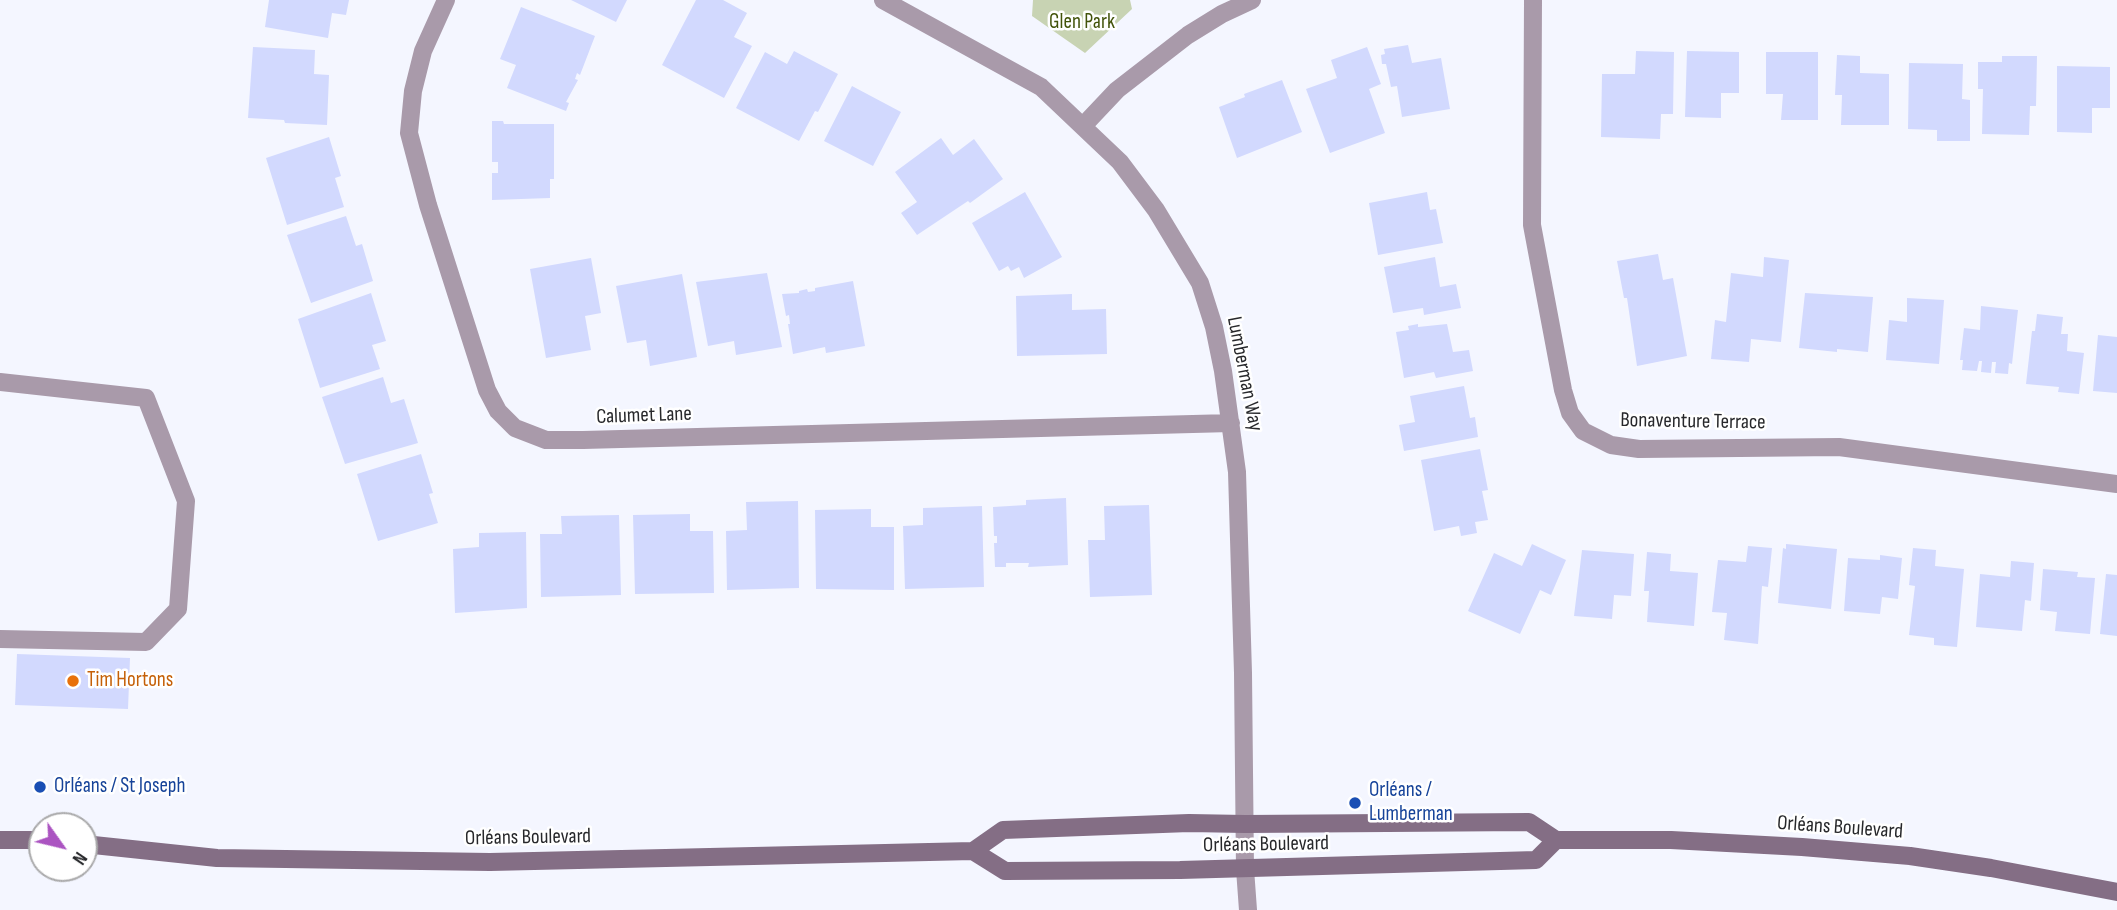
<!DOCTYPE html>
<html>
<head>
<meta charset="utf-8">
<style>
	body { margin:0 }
	#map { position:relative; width:2117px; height:910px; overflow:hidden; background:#f4f6ff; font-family:"Sofia Sans Condensed",sans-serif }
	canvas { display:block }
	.north { position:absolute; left:28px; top:812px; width:70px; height:70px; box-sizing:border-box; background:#fff; border:2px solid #a9a9aa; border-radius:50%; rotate:124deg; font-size:19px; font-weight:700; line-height:28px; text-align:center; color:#27282b }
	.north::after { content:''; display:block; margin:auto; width:24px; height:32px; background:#ab54c1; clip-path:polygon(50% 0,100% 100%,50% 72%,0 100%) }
</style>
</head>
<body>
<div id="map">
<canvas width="2117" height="910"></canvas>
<div class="north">N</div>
</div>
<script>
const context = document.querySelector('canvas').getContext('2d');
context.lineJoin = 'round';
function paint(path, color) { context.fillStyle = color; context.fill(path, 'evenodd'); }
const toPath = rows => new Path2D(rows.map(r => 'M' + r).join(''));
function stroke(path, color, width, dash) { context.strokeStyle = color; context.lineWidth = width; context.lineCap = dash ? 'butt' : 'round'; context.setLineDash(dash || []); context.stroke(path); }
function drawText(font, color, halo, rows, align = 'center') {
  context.font = font + ' "Sofia Sans Condensed",sans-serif'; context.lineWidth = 5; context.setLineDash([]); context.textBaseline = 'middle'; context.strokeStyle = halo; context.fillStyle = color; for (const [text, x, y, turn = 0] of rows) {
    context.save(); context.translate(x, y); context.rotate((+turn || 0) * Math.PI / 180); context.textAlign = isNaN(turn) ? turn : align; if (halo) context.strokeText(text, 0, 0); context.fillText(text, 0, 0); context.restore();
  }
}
const green = toPath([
	[1033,0,1130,0,1132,9,1085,53,1032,16]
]);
const building = toPath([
	[269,0,349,0,346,15,332,13,328,38,265,27],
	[571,0,627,0,616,22],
	[696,0,723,0,747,13,734,37,752,46,724,98,662,65],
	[521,7,595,36,580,75,577,73,575,79,578,80,566,102,569,103,566,111,507,88,516,65,500,59],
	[1408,45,1412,63,1441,58,1450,109,1402,117,1397,86,1391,87,1386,64,1382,64,1381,55,1385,54,1384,49],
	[253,47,315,50,314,74,329,75,327,125,285,123,284,120,248,118],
	[1367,47,1381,84,1369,89,1385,133,1330,153,1306,89,1337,78,1331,60],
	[794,51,838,74,818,112,815,111,799,141,736,108,765,52,787,64],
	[1636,51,1674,52,1673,114,1661,114,1660,139,1601,137,1602,74,1635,74],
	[1687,51,1739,52,1739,93,1721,93,1721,118,1685,117],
	[1766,52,1818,52,1818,120,1781,120,1783,94,1766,94],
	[1837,55,1860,56,1860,73,1889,74,1889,125,1841,125,1842,95,1835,95],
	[2002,56,2037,56,2036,106,2030,106,2029,135,1982,134,1983,89,1978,89,1978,62,2002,62],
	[1909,63,1963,64,1962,99,1970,100,1970,141,1937,141,1937,130,1908,129],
	[2057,66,2110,67,2110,108,2092,108,2092,133,2057,132],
	[1282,80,1302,132,1237,158,1219,107,1245,97,1244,94],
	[852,86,901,112,873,166,824,141],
	[492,121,503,121,504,124,554,124,554,179,550,179,550,198,492,200,492,173,498,173,498,162,492,162],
	[329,137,341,176,335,178,344,207,287,225,266,158],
	[941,138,953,155,974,139,1003,179,970,203,968,201,917,235,901,213,917,202,895,172],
	[1025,192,1062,257,1024,278,1019,267,1011,271,1008,266,999,271,972,223],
	[1427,192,1430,210,1436,209,1443,243,1378,255,1369,203],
	[346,216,356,246,362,244,373,281,311,303,287,235],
	[1658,254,1663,280,1673,278,1687,356,1637,366,1627,298,1624,298,1617,261],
	[1435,257,1440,287,1456,284,1461,308,1424,315,1423,308,1393,313,1384,267],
	[1764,257,1789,260,1781,342,1751,339,1749,362,1711,359,1715,320,1726,322,1731,273,1763,277],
	[591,258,601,313,585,316,591,350,546,358,530,269],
	[767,273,782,347,736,355,734,341,708,346,696,282],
	[682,274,697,357,650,366,646,340,627,343,616,286],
	[853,281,865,346,826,353,825,347,793,354,788,324,790,324,789,315,786,316,782,294,799,293,799,291,807,289,808,292,815,291,815,288],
	[371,293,386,341,372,345,380,369,320,388,298,319],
	[1805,293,1873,297,1868,352,1837,349,1837,352,1799,348],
	[1072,294,1072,310,1106,309,1107,354,1017,356,1016,296],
	[1907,298,1944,300,1939,364,1886,360,1889,320,1907,322],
	[1981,306,2018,310,2012,364,2009,363,2008,374,1995,373,1996,362,1992,362,1991,373,1981,372,1982,361,1979,361,1977,371,1962,370,1963,360,1960,360,1964,328,1980,330],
	[2037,314,2063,317,2061,334,2068,334,2067,351,2084,353,2079,394,2058,392,2059,387,2026,384,2032,331,2035,331],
	[1418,324,1418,327,1447,324,1453,352,1469,350,1473,371,1436,378,1434,372,1404,378,1396,332,1409,330,1408,326],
	[2098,335,2117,337,2117,393,2093,391],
	[383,377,391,403,404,399,418,443,345,464,322,397],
	[1464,386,1470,418,1475,417,1478,437,1404,451,1399,425,1415,422,1410,396],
	[1480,449,1488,490,1482,491,1488,520,1475,522,1477,533,1461,536,1459,526,1434,531,1421,460],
	[421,454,433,493,429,494,438,523,378,541,357,474],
	[1066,498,1068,565,1028,567,1029,563,1006,563,1006,567,995,567,994,543,997,543,997,536,994,536,993,507,1026,505,1026,500],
	[798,501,799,588,727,590,726,531,747,530,746,502],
	[1149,505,1152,595,1090,597,1088,540,1105,540,1104,506],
	[982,506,984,587,905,589,903,526,923,525,923,508],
	[871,509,871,527,894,527,894,590,816,589,815,510],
	[690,514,690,531,713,531,714,593,635,594,633,515],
	[619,515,621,595,541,597,540,534,562,534,561,516],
	[526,532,527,608,455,613,453,549,479,547,479,533],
	[1532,544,1566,560,1551,595,1540,590,1520,634,1468,611,1494,553,1522,566],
	[1786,544,1837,549,1831,609,1778,603,1783,548,1786,549],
	[1748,546,1772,548,1768,587,1762,586,1758,644,1724,640,1727,613,1712,612,1718,560,1746,562],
	[1913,548,1936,550,1935,566,1964,569,1957,647,1934,645,1934,638,1909,635,1915,586,1909,585],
	[1582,550,1634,554,1631,596,1614,595,1612,619,1574,616],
	[1647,552,1671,554,1670,571,1698,573,1694,626,1647,622,1649,591,1644,591],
	[1880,555,1902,558,1898,599,1882,597,1880,614,1844,611,1848,558,1880,560],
	[2011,561,2034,563,2031,601,2025,600,2022,631,1976,627,1980,574,2010,577],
	[2043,569,2078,572,2077,577,2095,578,2090,634,2055,631,2057,612,2040,610],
	[2106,574,2117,575,2117,636,2100,634],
	[17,654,130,658,128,709,15,705]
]);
const service = toPath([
	[0,382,146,398,186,501,178,609,146,642,0,639]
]);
const minor = toPath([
	[446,0,423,51,413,91,409,133,428,205,487,390,498,411,515,428,546,440,583,440,1231,423],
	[883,0,1041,87,1120,162,1156,210,1200,283,1214,327,1223,371,1237,472,1243,673,1245,869,1248,910],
	[1533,0,1532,225,1563,390,1570,413,1583,431,1611,445,1639,449,1839,447,2117,484],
	[1083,126,1117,90,1188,35,1222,14,1252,0]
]);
const secondary = toPath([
	[0,840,42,840],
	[84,844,217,858,490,862,973,851,1005,871,1180,870,1536,860,1556,840],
	[973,851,1003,830,1189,823,1245,824,1529,822,1556,840,1671,840,1802,847,1910,856,1991,868,2117,892]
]);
const markers = [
	[73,681,7,"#e8710a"],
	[40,787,7,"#1a4fb4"],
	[1355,803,7,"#1a4fb4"]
];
const parkNames = [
	["Glen Park",1082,23]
];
const streetNames = [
	["Lumberman Way",1244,374,79],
	["Calumet Lane",644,416,-2],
	["Bonaventure Terrace",1693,422,1],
	["Orléans Boulevard",1840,828,4],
	["Orléans Boulevard",528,838,-1],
	["Orléans Boulevard",1266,845,-1]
];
const foodNames = [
	["Tim Hortons",87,681]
];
const transitNames = [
	["Orléans / St Joseph",54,787],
	["Orléans /",1369,791],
	["Lumberman",1369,815]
];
paint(green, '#c8d3b3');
paint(building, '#d2d9fe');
stroke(service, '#a99aaa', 18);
stroke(minor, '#a99aaa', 18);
stroke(secondary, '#846e85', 18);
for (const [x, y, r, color] of markers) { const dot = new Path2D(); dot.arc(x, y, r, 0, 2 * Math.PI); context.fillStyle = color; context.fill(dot); stroke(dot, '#fff', 2.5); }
drawText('21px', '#42530a', '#fff', parkNames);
drawText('21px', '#27282b', '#fff', streetNames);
drawText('21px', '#c56008', '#fff', foodNames, 'left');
drawText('21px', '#164399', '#fff', transitNames, 'left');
</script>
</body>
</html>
